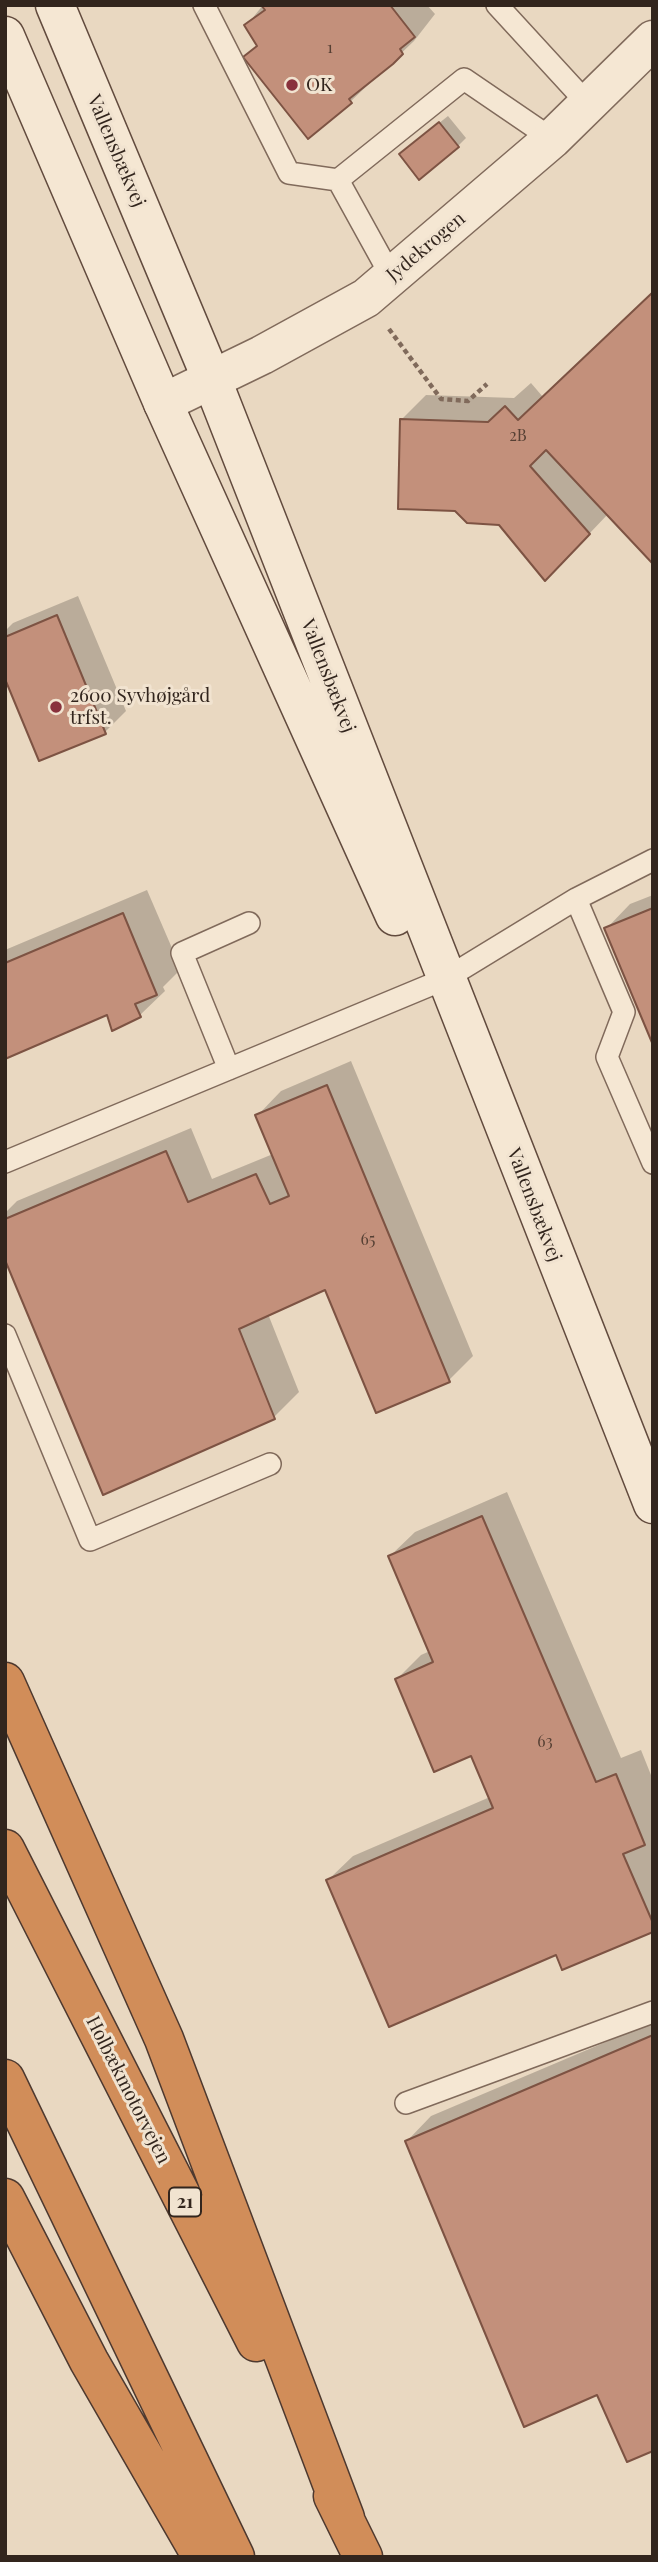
<!DOCTYPE html>
<html>
<head>
<meta charset="utf-8">
<style>
	body { margin:0 }
	#map { position:relative; width:658px; height:2562px; overflow:hidden; background:#e9d8c1; font-family:"Playfair Display",serif }
	canvas { display:block }
	.frame { position:absolute; inset:0; border:7px solid #32251d; pointer-events:none }
</style>
</head>
<body>
<div id="map">
<canvas width="658" height="2562"></canvas>
<div class="frame"></div>
</div>
<script>
const context = document.querySelector('canvas').getContext('2d');
context.lineJoin = 'round';
function paint(path, color) { context.fillStyle = color; context.fill(path, 'evenodd'); }
const toPath = rows => new Path2D(rows.map(r => 'M' + r).join(''));
function stroke(path, color, width, dash) { context.strokeStyle = color; context.lineWidth = width; context.lineCap = dash ? 'butt' : 'round'; context.setLineDash(dash || []); context.stroke(path); }
function drawText(font, color, halo, rows, align = 'center') {
  context.font = font + ' "Playfair Display",serif'; context.lineWidth = 6; context.setLineDash([]); context.textBaseline = 'middle'; context.strokeStyle = halo; context.fillStyle = color; for (const [text, x, y, turn = 0] of rows) {
    context.save(); context.translate(x, y); context.rotate((+turn || 0) * Math.PI / 180); context.textAlign = isNaN(turn) ? turn : align; if (halo) context.strokeText(text, 0, 0); context.fillText(text, 0, 0); context.restore();
  }
}
const shadow = toPath([
	[263,5,427,5,435,14,414,41,350,102,245,57,258,45,247,25],
	[448,116,466,138,458,146,409,147],
	[531,383,543,397,608,514,570,554,500,523,401,420,426,395,514,398],
	[78,596,126,711,105,732,5,675,5,631,13,623],
	[147,890,181,969,163,987,165,991,140,1015,108,1013,5,1057,5,950],
	[653,895,653,1041,606,929,630,904],
	[351,1061,473,1356,449,1380,326,1288,268,1314,299,1392,274,1417,104,1493,5,1256,5,1213,17,1201,191,1128,212,1179,273,1154,257,1116,281,1091],
	[507,1492,621,1758,641,1750,653,1780,653,1930,557,1953,328,1880,353,1856,490,1797,471,1754,397,1679,421,1655,430,1651,390,1556,415,1532],
	[653,2022,653,2449,598,2392,407,2141,431,2116]
]);
const building = toPath([
	[261,5,390,5,415,37,400,49,403,54,393,64,349,99,352,103,308,139,243,57,257,46,244,25,265,10,261,5],
	[439,122,459,147,419,180,399,154,439,122],
	[653,292,653,564,546,450,530,466,590,534,545,581,499,525,467,523,455,511,398,509,400,419,488,422,505,406,518,420,653,292],
	[57,615,106,734,39,761,5,679,5,637,57,615],
	[653,908,652,992,653,1045,604,928,653,908],
	[123,913,157,995,135,1004,141,1017,112,1031,107,1015,5,1059,5,963,123,913],
	[327,1085,450,1382,376,1413,325,1290,239,1329,275,1419,103,1495,5,1260,5,1219,166,1151,188,1202,256,1174,270,1204,289,1196,255,1115,327,1085],
	[482,1516,596,1782,616,1774,645,1845,623,1854,653,1923,653,1932,562,1970,556,1955,389,2027,326,1880,493,1808,471,1756,434,1772,395,1679,433,1662,388,1556,482,1516],
	[653,2035,653,2451,627,2462,597,2395,524,2427,405,2141,653,2035]
]);
const path = toPath([
	[389,329,441,399,468,401,487,384]
]);
const lane = toPath([
	[204,5,289,173,338,180],
	[497,5,587,103],
	[391,276,338,180,464,79,552,139],
	[576,899,624,1012,607,1057,653,1163],
	[229,1069,182,953,249,923],
	[5,1162,445,979,576,899,653,860],
	[5,1335,90,1540,270,1464],
	[406,2103,653,2012]
]);
const street = toPath([
	[163,403,262,355,366,298,552,139,653,40]
]);
const secondary = toPath([
	[55,5,212,380,653,1504],
	[5,36,163,403,395,916]
]);
const highway = toPath([
	[5,1682,164,2039,345,2518],
	[5,1849,256,2342],
	[5,2079,235,2557],
	[5,2198,89,2361,202,2557],
	[333,2496,363,2557]
]);
const markers = [
	[292,85,7,"#89313c"],
	[56,707,7,"#89313c"]
];
const numberNames = [
	["1",330,48],
	["2B",518,436],
	["65",368,1240],
	["63",545,1742]
];
const shields = [
	[185,2202,32]
];
const shieldNames = [
	["21",185,2202]
];
const poiNames = [
	["OK",306,85],
	["2600 Syvhøjgård",70,696],
	["trfst.",70,718]
];
const streetNames = [
	["Vallensbækvej",116,151,67],
	["Jydekrogen",426,247,-40],
	["Vallensbækvej",328,676,69],
	["Vallensbækvej",534,1205,69],
	["Holbækmotorvejen",128,2090,63]
];
paint(shadow, '#0003');
paint(building, '#c3907b');
stroke(building, '#7d5343', 2);
stroke(lane, '#806a5b', 24);
stroke(street, '#806a5b', 41);
stroke(secondary, '#624b3e', 41);
stroke(highway, '#4e392f', 41);
stroke(path, '#806a5b', 4.5, [5, 3.5]);
stroke(lane, '#f5e7d3', 21);
stroke(street, '#f5e7d3', 38);
stroke(secondary, '#f5e7d3', 38);
stroke(highway, '#d18d59', 38);
for (const [x, y, r, color] of markers) { const dot = new Path2D(); dot.arc(x, y, r, 0, 2 * Math.PI); context.fillStyle = color; context.fill(dot); stroke(dot, '#f1e3d0', 2.5); }
drawText('16px', '#564034', null, numberNames);
for (const [x, y, w] of shields) { const box = new Path2D(); box.roundRect(x - w / 2, y - 14.5, w, 29, 5); context.fillStyle = '#f1e3d0'; context.fill(box); stroke(box, '#32251d', 2); }
drawText('bold 18px', '#32251d', null, shieldNames);
drawText('19px', '#32251d', '#f1e3d0', poiNames, 'left');
drawText('19px', '#32251d', '#f1e3d0', streetNames);
</script>
</body>
</html>
